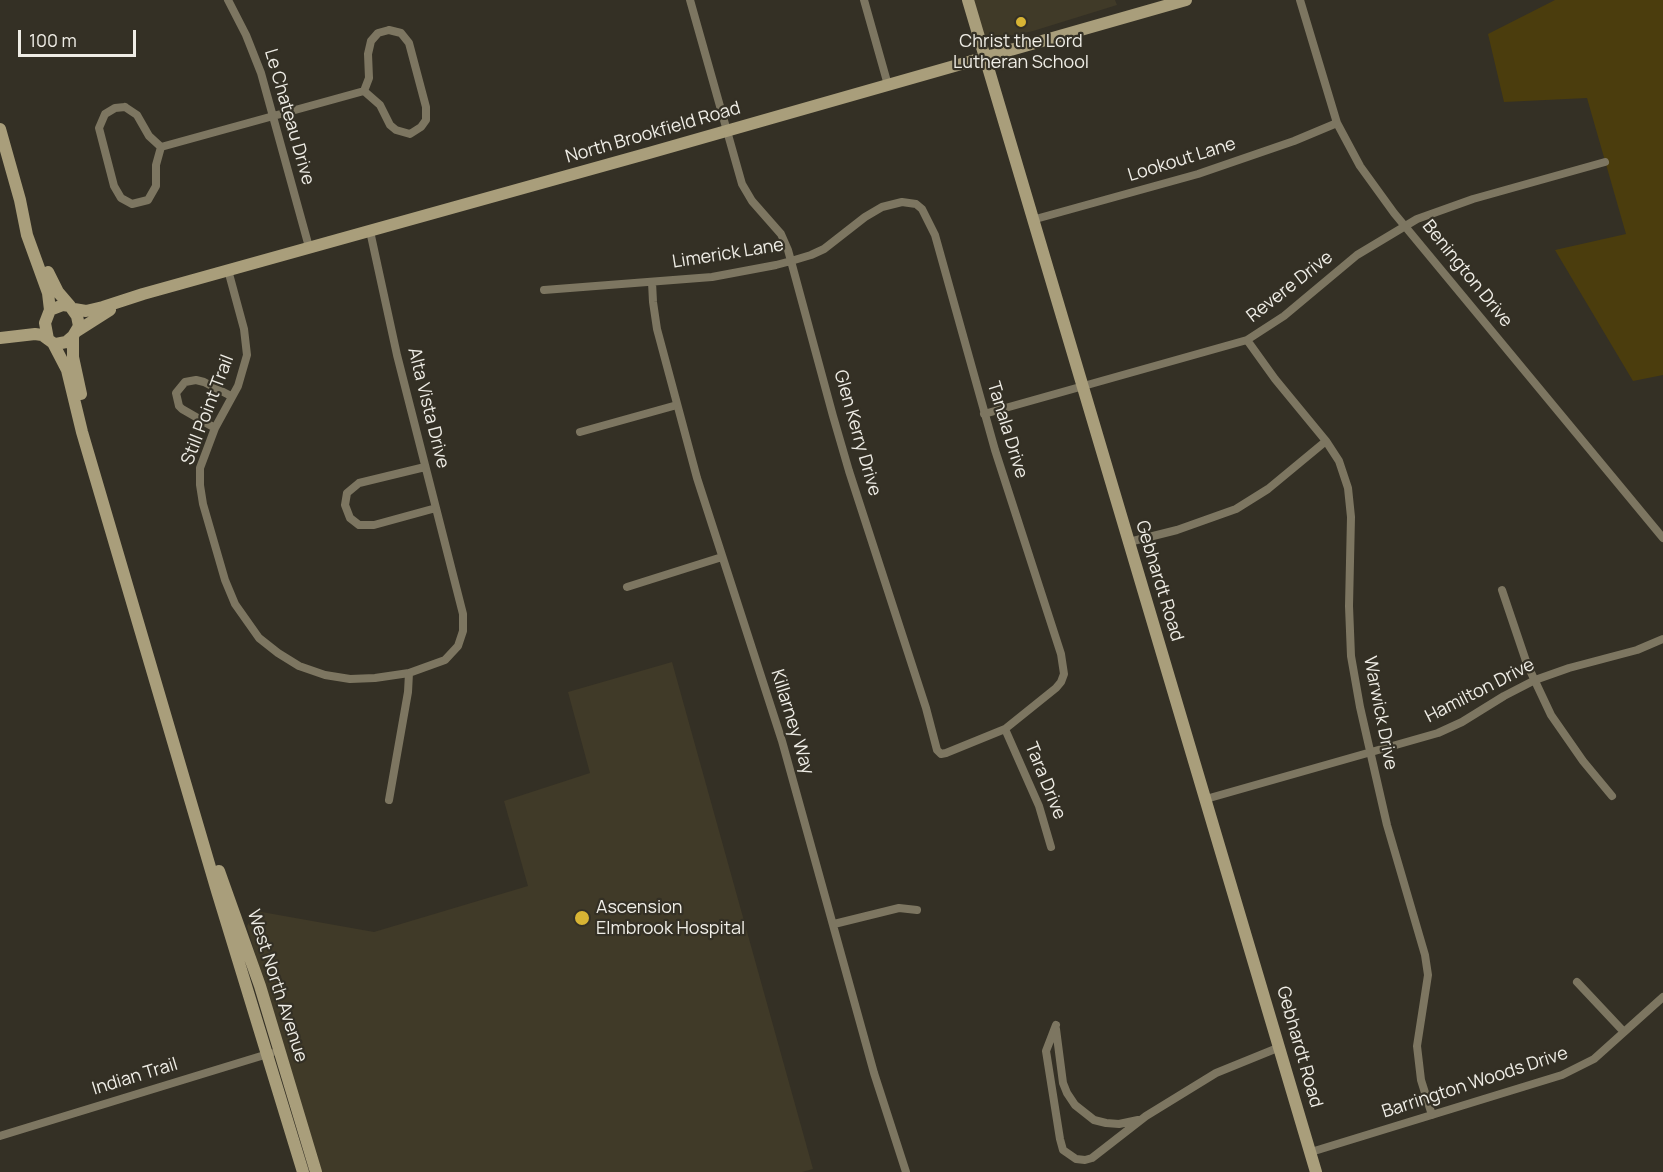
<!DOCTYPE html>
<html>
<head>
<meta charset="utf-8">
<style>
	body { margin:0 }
	#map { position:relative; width:1663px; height:1172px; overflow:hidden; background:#343025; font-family:Manrope,sans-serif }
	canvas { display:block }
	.scale { position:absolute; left:18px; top:30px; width:118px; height:27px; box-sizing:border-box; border:3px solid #efede6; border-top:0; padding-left:8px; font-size:18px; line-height:21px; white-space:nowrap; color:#efede6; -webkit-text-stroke:4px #343025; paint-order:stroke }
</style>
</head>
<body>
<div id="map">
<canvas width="1663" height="1172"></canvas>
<div class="scale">100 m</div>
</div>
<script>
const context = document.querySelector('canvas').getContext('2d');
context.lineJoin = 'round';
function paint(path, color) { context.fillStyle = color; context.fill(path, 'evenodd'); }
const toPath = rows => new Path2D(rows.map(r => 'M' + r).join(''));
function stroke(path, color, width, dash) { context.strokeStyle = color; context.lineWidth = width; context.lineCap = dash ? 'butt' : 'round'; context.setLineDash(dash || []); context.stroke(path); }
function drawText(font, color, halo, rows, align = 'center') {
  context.font = font + ' Manrope,sans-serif'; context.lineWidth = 4.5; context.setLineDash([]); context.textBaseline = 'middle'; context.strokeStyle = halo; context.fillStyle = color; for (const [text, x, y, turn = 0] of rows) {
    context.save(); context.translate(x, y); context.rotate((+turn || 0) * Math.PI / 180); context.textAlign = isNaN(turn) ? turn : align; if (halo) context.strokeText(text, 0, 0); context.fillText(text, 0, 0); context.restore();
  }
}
const built = toPath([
	[973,0,1115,0,1117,5,1033,31,986,41],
	[672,662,813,1169,802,1172,318,1172,247,926,256,911,374,932,528,886,504,801,590,773,568,692]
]);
const green = toPath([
	[1555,0,1663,0,1663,375,1633,381,1555,250,1626,234,1587,98,1504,102,1488,34]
]);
const street = toPath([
	[228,0,246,35,261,73,309,247],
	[864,0,888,85],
	[1300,0,1337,123,1360,166,1394,213,1663,538],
	[389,30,401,33,409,43,426,107,426,120,421,127,410,134,396,130,390,125,380,105,364,91,369,78,368,54,371,41,378,33,389,30],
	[125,107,137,115,149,136,161,147,156,165,156,186,148,200,132,204,121,198,114,186,99,128,105,114,115,108,125,107],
	[161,147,364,91],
	[1032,220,1198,174,1294,141,1337,123],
	[228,270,244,329,247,355,238,386,215,428,200,468,200,485,203,504,225,580,235,604,259,638,278,653,299,666,325,675,350,679,375,678,409,673,445,660,458,646,463,631,463,614,397,355,370,231],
	[652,282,653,302,657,329,697,478,782,741,874,1073,906,1172],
	[544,290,712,277,776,265,791,261,811,255,824,249,865,217,882,207,902,202,916,204,922,209,935,235,995,450,1061,654,1064,674,1061,682,1056,688,1005,729,946,753,941,754,937,750,926,708,849,471,833,416,791,261,788,250,781,234,752,201,742,184,690,0],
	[1247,340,1275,379,1326,441,1339,461,1348,488,1351,517,1349,606,1351,656,1360,707,1387,825,1425,955,1428,975,1417,1046,1421,1080,1432,1115],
	[984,414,1247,340,1284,316,1357,255,1417,219,1473,199,1605,162],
	[215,428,182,409,179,406,176,393,185,382,196,380,204,382,231,396],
	[580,432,677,405],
	[425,467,359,483,347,493,345,505,350,518,359,525,374,525,436,508],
	[1129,542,1177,530,1236,509,1268,489,1326,441],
	[627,587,722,557],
	[1502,590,1527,664,1551,715,1583,761,1612,796],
	[1005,729,1039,806,1051,847],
	[1206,799,1438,733,1462,722,1504,696,1535,680,1569,668,1637,650,1663,639],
	[389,800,408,692,409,673],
	[834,924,899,908,917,910],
	[1577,982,1624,1032],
	[1056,1025,1046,1051,1060,1139,1063,1150,1076,1159,1085,1160,1092,1158,1146,1116,1216,1073,1280,1047],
	[1056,1029,1063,1083,1067,1093,1075,1105,1094,1120,1106,1123,1119,1124,1138,1120],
	[0,1136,271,1053],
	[1311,1152,1562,1075,1594,1059,1663,997]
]);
const secondary = toPath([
	[968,0,1316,1172],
	[0,129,20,200,27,235,48,293,50,310],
	[48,272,58,292,70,306],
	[74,309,86,311,103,307,143,294,649,153,1186,0],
	[77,331,110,310],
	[73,336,73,357,81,394],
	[0,338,35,334,42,335,53,343,56,344,66,342,73,336,79,326,77,316,70,306,63,305,50,310,45,323,48,339],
	[53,343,67,370,82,432,217,891,303,1172],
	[219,871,260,986,316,1172]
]);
const markers = [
	[1021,22,6,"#d8b434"],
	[582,918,8,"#d8b434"]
];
const poiNames = [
	["Christ the Lord",1021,42],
	["Lutheran School",1021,63],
	["Ascension",596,908,"left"],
	["Elmbrook Hospital",596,929,"left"]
];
const streetNames = [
	["Le Chateau Drive",289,117,74],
	["North Brookfield Road",653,133,-16],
	["Lookout Lane",1182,160,-17],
	["Limerick Lane",728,254,-9],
	["Benington Drive",1467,274,51],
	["Revere Drive",1290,287,-38],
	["Alta Vista Drive",428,408,76],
	["Still Point Trail",208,410,-69],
	["Tanala Drive",1007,430,73],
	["Glen Kerry Drive",857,433,74],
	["Gebhardt Road",1159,581,73],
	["Hamilton Drive",1480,691,-27],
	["Warwick Drive",1380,713,79],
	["Killarney Way",792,722,73],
	["Tara Drive",1045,781,68],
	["West North Avenue",277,986,72],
	["Gebhardt Road",1299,1047,74],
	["Indian Trail",135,1077,-17],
	["Barrington Woods Drive",1475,1083,-18]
];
paint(built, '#403a28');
paint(green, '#4b3d0d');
stroke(street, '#7d7661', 8);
stroke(secondary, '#a99e7b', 12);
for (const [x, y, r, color] of markers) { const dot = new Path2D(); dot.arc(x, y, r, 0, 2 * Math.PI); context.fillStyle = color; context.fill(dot); stroke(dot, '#343025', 2); }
drawText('18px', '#efede6', '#343025', poiNames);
drawText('18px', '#efede6', '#343025', streetNames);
</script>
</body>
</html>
